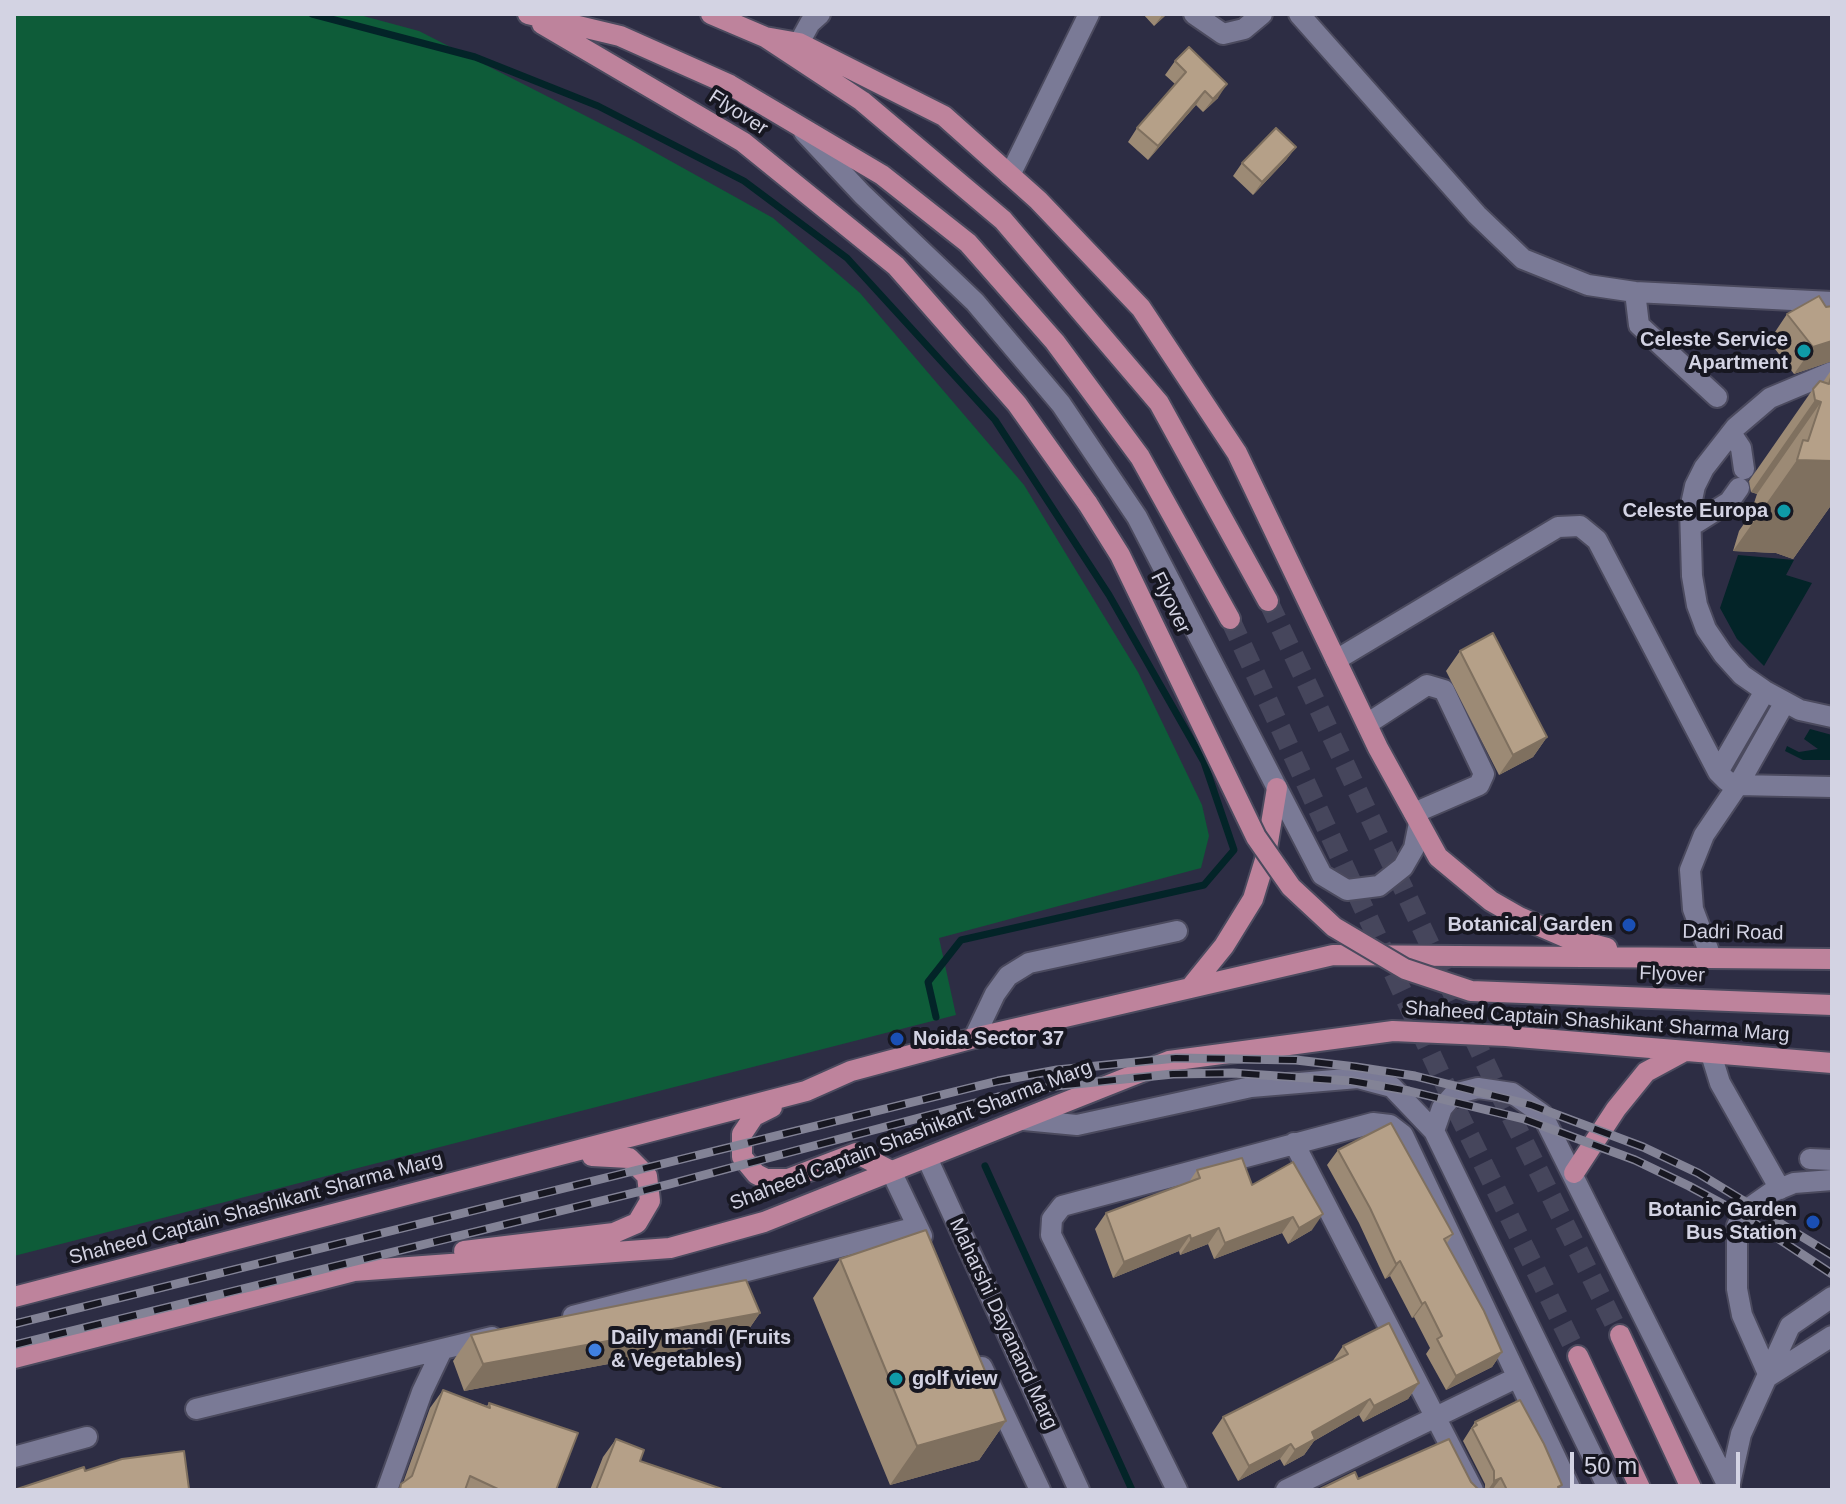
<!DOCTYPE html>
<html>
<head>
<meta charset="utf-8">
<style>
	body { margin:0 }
	#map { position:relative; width:1846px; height:1504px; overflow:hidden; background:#2d2d44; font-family:Helvetica,sans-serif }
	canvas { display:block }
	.frame { position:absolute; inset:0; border:16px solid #d3d3e3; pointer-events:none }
	.scale { position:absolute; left:1570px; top:1452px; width:170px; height:36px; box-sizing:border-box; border:4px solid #d3d3e3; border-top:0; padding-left:10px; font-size:24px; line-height:28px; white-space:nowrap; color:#d3d3e3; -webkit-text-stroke:6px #171721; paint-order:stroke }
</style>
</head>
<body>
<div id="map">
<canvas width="1846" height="1504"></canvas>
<div class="frame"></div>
<div class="scale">50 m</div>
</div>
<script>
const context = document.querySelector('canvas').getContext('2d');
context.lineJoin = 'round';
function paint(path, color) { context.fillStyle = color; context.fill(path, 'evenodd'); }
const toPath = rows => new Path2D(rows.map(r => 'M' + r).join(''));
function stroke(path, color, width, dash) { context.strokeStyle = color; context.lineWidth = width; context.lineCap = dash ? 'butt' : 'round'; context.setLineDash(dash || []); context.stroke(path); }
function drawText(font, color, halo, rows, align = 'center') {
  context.font = font + ' Helvetica,sans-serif'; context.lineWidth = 8; context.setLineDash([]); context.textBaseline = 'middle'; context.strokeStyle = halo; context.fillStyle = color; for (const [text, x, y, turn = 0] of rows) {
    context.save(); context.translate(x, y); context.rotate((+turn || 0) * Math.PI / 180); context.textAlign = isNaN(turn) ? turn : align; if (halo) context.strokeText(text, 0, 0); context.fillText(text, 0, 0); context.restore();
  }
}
const green = toPath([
	[14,14,356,14,419,31,631,139,773,218,860,293,1024,485,1138,672,1202,805,1209,836,1201,868,939,938,956,1015,14,1256]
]);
const water = toPath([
	[1738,555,1794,560,1786,575,1812,583,1764,666,1737,639,1720,608],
	[1810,729,1832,735,1832,760,1803,760,1785,751,1787,746,1799,752,1818,749,1804,739]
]);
const stream = toPath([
	[312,14,475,57,598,106,744,181,847,258,995,420,1109,595,1204,762,1234,850,1204,885,961,940,928,982,936,1017],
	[985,1166,1132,1490]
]);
const majorTunnel = toPath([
	[1268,601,1501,1096,1620,1335],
	[1230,619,1461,1119,1578,1356]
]);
const minor = toPath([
	[1194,14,1223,34,1244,29,1262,14],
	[1299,14,1477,215,1523,259,1588,285,1635,292,1832,302],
	[799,43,810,23,820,14],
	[804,132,862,194,975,302,1061,404,1137,517,1322,875,1347,890,1379,886,1403,867,1414,848,1419,823],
	[1010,175,1089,14],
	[1635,292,1639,325,1717,397],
	[1832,372,1770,398,1736,427,1704,468,1695,486,1690,509,1692,576,1697,605,1706,629,1723,654,1742,675,1765,691,1800,710,1832,717],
	[1731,433,1741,448,1744,469],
	[1691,526,1729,502,1739,488],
	[1336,660,1558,527,1580,526,1597,540,1718,772,1727,781,1738,785,1832,787],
	[1367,724,1427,685,1444,690,1484,774,1479,785,1414,813],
	[1718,772,1765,691],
	[1711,957,1693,909,1690,870,1704,835,1738,785,1785,702],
	[974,1038,995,994,1008,976,1029,963,1177,931],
	[1711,1054,1720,1083,1780,1189],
	[1024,1120,1077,1125,1251,1087,1358,1078,1392,1087,1434,1131,1609,1490],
	[1434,1131,1442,1108,1454,1094,1478,1088,1512,1093,1542,1114,1730,1490],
	[1294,1143,1473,1490],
	[927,1158,1079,1490],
	[1810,1159,1832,1160],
	[891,1171,922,1236],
	[573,1316,917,1227],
	[982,1367,1040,1490],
	[1769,1376,1742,1315,1737,1289,1737,1226,1745,1211,1772,1192,1794,1183,1832,1180],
	[1769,1376,1832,1336],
	[196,1409,492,1337],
	[14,1457,87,1437],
	[1729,1488,1741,1434,1790,1326,1832,1297],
	[387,1490,422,1392,442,1350],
	[1177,1490,1051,1235,1052,1219,1062,1206,1373,1123,1390,1125,1403,1135,1571,1490],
	[1286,1490,1516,1378]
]);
const major = toPath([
	[528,14,620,36,730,85,882,175,968,243,1055,342,1140,457,1230,619],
	[711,14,765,37,862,101,1003,220,1159,403,1268,601],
	[542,24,743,142,896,266,1017,404,1088,504],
	[765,37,799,43,944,116,1038,200,1141,308,1237,453,1378,748,1438,857,1491,901,1519,917,1565,937,1607,948],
	[1190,988,1224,946,1253,899,1265,860,1277,788],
	[772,1107,754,1116,742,1134,742,1157,756,1174,766,1179,788,1179,856,1153,891,1171],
	[1574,1173,1616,1109,1646,1072,1683,1052],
	[464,1251,614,1233,637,1223,650,1201,647,1176,629,1158,592,1156],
	[14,1297,806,1091,851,1071,974,1038,1333,955,1832,959],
	[1620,1335,1692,1490],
	[1578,1356,1641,1490],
	[14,1358,354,1271,670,1248,764,1222,1169,1061,1393,1031,1506,1036,1832,1063]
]);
const rail = toPath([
	[14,1324,998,1081,1057,1070,1176,1058,1296,1060,1356,1067,1415,1076,1531,1105,1643,1147,1698,1173,1832,1255],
	[14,1345,670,1184,998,1097,1056,1086,1173,1074,1233,1073,1351,1081,1409,1091,1524,1119,1635,1160,1689,1186,1741,1214,1832,1274]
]);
const majorBridge = toPath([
	[1088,504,1120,555,1256,837,1291,887,1334,927,1405,969,1471,991,1832,1005]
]);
const wall = toPath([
	[1143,14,1167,14,1154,26],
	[1175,61,1218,98,1203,112,1196,105,1148,160,1128,142,1137,128,1175,84,1165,75],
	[1296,147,1286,160,1253,195,1233,176,1242,163],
	[1787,314,1832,361,1794,374,1769,341],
	[1832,369,1832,504,1793,559,1776,553,1733,551,1739,531,1750,515,1757,494,1751,492,1749,481,1813,389,1823,382],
	[1460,651,1547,737,1533,757,1499,775,1446,671],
	[1338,1150,1453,1234,1447,1243,1502,1352,1492,1367,1446,1390,1426,1354,1430,1348,1414,1317,1412,1318,1390,1276,1385,1279,1359,1223,1327,1165],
	[1197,1170,1252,1185,1312,1230,1288,1244,1282,1233,1214,1259,1208,1244,1180,1255,1179,1251,1113,1278,1095,1229,1106,1213,1189,1182],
	[840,1259,1006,1421,979,1460,890,1485,813,1298],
	[760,1313,742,1339,464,1391,453,1361,471,1335],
	[1343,1346,1419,1383,1408,1399,1363,1422,1359,1415,1314,1441,1304,1455,1284,1466,1280,1459,1238,1481,1212,1433,1223,1417,1332,1362],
	[443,1390,487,1406,489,1403,556,1490,398,1490,403,1483,430,1408],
	[1475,1422,1559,1489,1560,1490,1485,1490,1485,1484,1463,1441],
	[616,1439,640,1461,725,1490,590,1490,603,1457]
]);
const shadedWall = toPath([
	[1163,14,1167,14,1154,26],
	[1227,84,1218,98,1203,112,1213,99],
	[1205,91,1196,105,1148,160,1158,146],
	[1296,147,1286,160,1253,195,1262,182],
	[1832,341,1832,361,1794,374,1813,347],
	[1815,400,1821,402,1757,494,1751,492],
	[1797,460,1832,461,1832,504,1793,559,1776,553,1733,551],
	[1547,737,1533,757,1499,775,1513,755],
	[1323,1214,1312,1230,1288,1244,1299,1228],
	[1293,1217,1282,1233,1214,1259,1225,1243],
	[1219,1228,1208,1244,1180,1255,1191,1239],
	[1190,1235,1179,1251,1113,1278,1124,1262],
	[1400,1261,1390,1276,1385,1279,1396,1264],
	[1425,1302,1414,1317,1412,1318,1422,1304],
	[760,1313,742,1339,464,1391,483,1364],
	[1502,1352,1492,1367,1446,1390,1456,1376],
	[1419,1383,1408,1399,1363,1422,1374,1406],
	[1370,1399,1359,1415,1314,1441,1304,1455,1284,1466,1295,1450,1312,1432],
	[1006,1421,979,1460,890,1485,917,1446],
	[1291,1444,1280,1459,1238,1481,1249,1466],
	[1501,1478,1492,1490,1488,1490,1494,1481]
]);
const building = toPath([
	[1189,47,1227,84,1213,99,1205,91,1158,146,1137,128,1186,72,1175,61,1189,47],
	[1276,128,1296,147,1262,182,1242,163,1276,128],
	[1819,296,1826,307,1832,306,1832,341,1813,347,1787,314,1819,296],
	[1832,374,1832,461,1797,460,1803,440,1808,441,1821,402,1815,400,1813,389,1820,381,1829,384,1832,374],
	[1493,633,1547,737,1513,755,1460,651,1493,633],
	[1391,1123,1453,1234,1444,1239,1484,1311,1502,1352,1456,1376,1437,1339,1442,1336,1425,1302,1422,1304,1400,1261,1396,1264,1370,1208,1338,1150,1391,1123],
	[1242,1158,1252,1185,1293,1162,1323,1214,1299,1228,1293,1217,1225,1243,1219,1228,1191,1239,1190,1235,1124,1262,1106,1213,1200,1178,1197,1170,1242,1158],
	[926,1230,1006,1421,917,1446,840,1259,926,1230],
	[746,1280,760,1313,483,1364,471,1335,746,1280],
	[1389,1323,1419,1383,1374,1406,1370,1399,1312,1432,1315,1439,1295,1450,1291,1444,1249,1466,1223,1417,1348,1354,1343,1346,1389,1323],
	[443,1390,490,1408,489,1403,578,1433,556,1490,500,1490,470,1476,465,1490,400,1490,401,1484,412,1476,443,1390],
	[1520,1400,1544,1444,1562,1485,1558,1487,1560,1490,1507,1490,1501,1478,1494,1481,1494,1471,1472,1428,1477,1425,1475,1422,1520,1400],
	[616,1439,644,1450,640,1461,725,1490,596,1490,616,1439],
	[1449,1439,1471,1482,1478,1489,1475,1490,1318,1490,1355,1472,1358,1479,1449,1439],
	[184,1451,189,1489,180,1490,14,1490,84,1467,85,1471,122,1459,184,1451]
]);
const markers = [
	[1804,351,8,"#0f9aa8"],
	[1784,511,8,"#0f9aa8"],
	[1629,925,8,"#1a4fb4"],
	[897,1039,8,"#1a4fb4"],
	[1813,1222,8,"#1a4fb4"],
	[595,1350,8,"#3f7fe0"],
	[896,1379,8,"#0f9aa8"]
];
const streetNames = [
	["Flyover",738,113,33],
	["Flyover",1170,603,64],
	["Dadri Road",1733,933,1],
	["Flyover",1672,975,2],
	["Shaheed Captain Shashikant Sharma Marg",1597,1022,4],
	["Shaheed Captain Shashikant Sharma Marg",911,1136,-21],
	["Shaheed Captain Shashikant Sharma Marg",256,1209,-15],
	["Maharshi Dayanand Marg",1003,1324,65]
];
const poiNames = [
	["Celeste Service",1788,340],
	["Apartment",1788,363],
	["Celeste Europa",1768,511],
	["Botanical Garden",1613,925],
	["Noida Sector 37",913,1039,"left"],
	["Botanic Garden",1797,1210],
	["Bus Station",1797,1233],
	["Daily mandi (Fruits",611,1338,"left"],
	["& Vegetables)",611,1361,"left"],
	["golf view",912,1379,"left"]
];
paint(green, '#0e5c39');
paint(water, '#032428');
stroke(stream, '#032428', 7);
stroke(majorTunnel, '#46465c', 20, [20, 10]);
stroke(minor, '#4b4a5e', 24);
stroke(major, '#4b4a5e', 24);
stroke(minor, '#7a7a96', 20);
stroke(major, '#be839c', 20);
stroke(rail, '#838396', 9);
stroke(rail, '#171721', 6, [18]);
stroke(majorBridge, '#4b4a5e', 24, []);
stroke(majorBridge, '#be839c', 20);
paint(wall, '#9c8a75');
paint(shadedWall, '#7f705f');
paint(building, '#b5a088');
stroke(building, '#7f705f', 2);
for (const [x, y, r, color] of markers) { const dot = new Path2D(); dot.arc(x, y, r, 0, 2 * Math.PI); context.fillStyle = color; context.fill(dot); stroke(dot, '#171721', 3); }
drawText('20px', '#d3d3e3', '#171721', streetNames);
drawText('bold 20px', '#d3d3e3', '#171721', poiNames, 'right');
</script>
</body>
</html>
